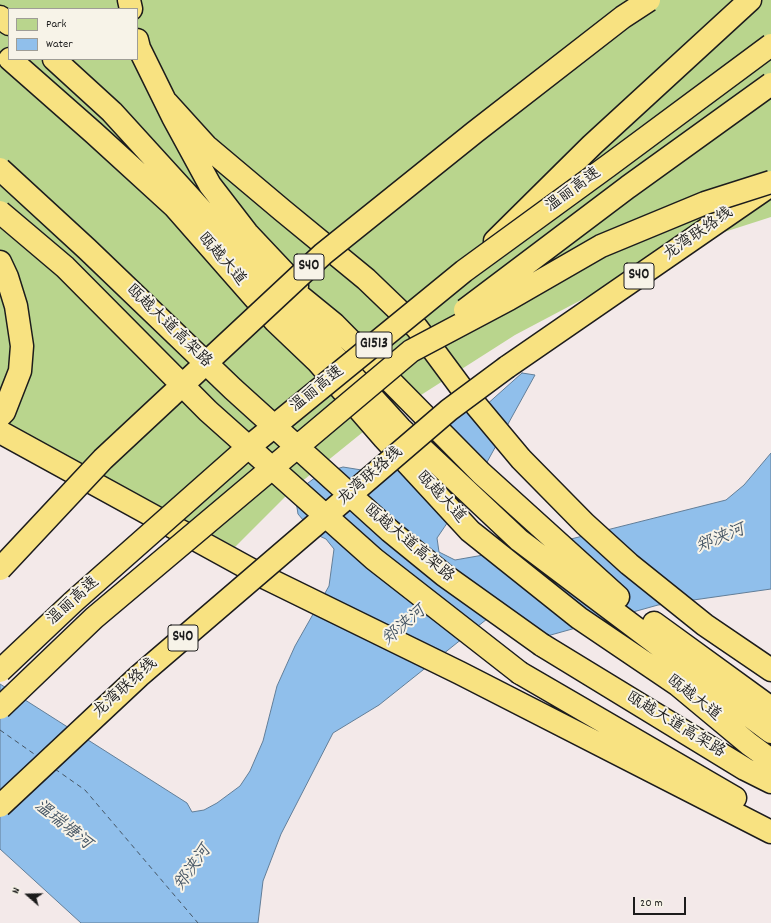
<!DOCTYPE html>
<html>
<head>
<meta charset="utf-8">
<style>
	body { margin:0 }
	#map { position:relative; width:771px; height:923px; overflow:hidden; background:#f3e9e9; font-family:Dekko,sans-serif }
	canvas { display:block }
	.legend { position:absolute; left:8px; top:8px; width:130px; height:52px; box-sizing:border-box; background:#f7f3e8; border:1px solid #9f9d96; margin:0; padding:5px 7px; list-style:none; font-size:12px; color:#1c1c1c }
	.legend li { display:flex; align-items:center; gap:8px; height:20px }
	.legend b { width:20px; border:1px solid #9f9d96 }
	.north { position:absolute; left:8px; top:875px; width:40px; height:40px; -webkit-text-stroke:3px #f7f3e8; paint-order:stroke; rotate:290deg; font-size:11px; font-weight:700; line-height:16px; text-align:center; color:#1c1c1c }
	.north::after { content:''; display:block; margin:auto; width:14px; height:18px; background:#1c1c1c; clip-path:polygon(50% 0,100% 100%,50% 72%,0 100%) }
	.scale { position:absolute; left:633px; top:897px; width:53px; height:18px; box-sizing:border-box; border:2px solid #1c1c1c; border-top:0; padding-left:5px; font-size:12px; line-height:14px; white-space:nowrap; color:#1c1c1c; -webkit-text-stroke:3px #f7f3e8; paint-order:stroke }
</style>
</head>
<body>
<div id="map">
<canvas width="771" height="923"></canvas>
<ul class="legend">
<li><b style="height:11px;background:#b9d58d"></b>Park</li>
<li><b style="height:11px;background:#90bfeb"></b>Water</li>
</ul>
<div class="north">N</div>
<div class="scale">20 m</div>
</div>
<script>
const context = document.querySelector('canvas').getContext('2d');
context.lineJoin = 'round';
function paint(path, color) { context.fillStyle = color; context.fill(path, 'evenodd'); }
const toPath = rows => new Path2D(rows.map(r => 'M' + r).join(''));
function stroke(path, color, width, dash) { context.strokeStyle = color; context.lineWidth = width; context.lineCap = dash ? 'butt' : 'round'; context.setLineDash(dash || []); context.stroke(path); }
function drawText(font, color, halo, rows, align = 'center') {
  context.font = font + ' Dekko,"LXGW WenKai TC",sans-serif'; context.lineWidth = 4; context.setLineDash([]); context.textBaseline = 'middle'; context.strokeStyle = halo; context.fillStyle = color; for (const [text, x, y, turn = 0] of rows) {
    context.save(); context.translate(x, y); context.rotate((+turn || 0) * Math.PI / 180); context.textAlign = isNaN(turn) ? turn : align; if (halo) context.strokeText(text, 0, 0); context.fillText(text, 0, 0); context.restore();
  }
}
const green = toPath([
	[0,0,771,0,771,217,687,244,515,335,363,432,295,487,235,547,0,419],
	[9,9,137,9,137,59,9,59]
]);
const water = toPath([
	[522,373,535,375,481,473,437,538,439,552,455,560,563,541,726,500,744,485,771,453,771,589,658,605,540,638,492,615,379,705,333,733,281,834,263,881,258,923,81,923,0,849,0,684,187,803,192,812,204,810,217,803,240,786,250,771,263,741,277,686,295,646,329,586,334,549,326,539,315,534,298,514,296,501,300,489,320,474,343,467,374,472,459,407,485,406,522,373]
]);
const ferry = toPath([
	[0,730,37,756],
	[55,769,85,790,198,923]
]);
const highway = toPath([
	[129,0,131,9],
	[0,17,9,24],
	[137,40,139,48,173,117,210,185,247,233,297,286],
	[10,59,94,133,174,206,275,321,318,362,384,438,470,531,579,618,678,685,749,744,771,760],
	[54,59,112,112,400,428,519,540,653,641,735,705,771,732],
	[167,103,206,146,282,210,366,279,417,328,460,386,521,459,585,524,629,564,705,625,771,670],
	[495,241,592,145,750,0],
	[0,262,7,277,16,306,22,346,20,371,4,412,0,416],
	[280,280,334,324,481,473,618,597],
	[507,367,771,185],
	[0,432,266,578,460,673,771,832],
	[654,623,771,708],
	[542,645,745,769,771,782],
	[520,673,735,798]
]);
const highwayBridge = toPath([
	[0,169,87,249,233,389,390,531,444,575,542,645],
	[0,212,65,267,208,411,374,559,520,673],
	[465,310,628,187,771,84],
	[0,569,103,459,323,254,475,132,623,17,649,0],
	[0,671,73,602,245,450,464,271,608,166,771,45],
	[0,708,94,618,411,351,509,299,601,246,705,203,771,182],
	[0,806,139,676,449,410,507,367]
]);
const shields = [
	[309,267,30],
	[639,276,30],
	[374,345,36],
	[183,638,30]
];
const shieldNames = [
	["S40",309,267],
	["S40",639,276],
	["G1513",374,345],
	["S40",183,638]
];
const streetNames = [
	["温丽高速",574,191,-36],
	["龙湾联络线",699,235,-35],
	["瓯越大道",221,260,49],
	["瓯越大道高架路",168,327,44],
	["温丽高速",318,390,-39],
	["龙湾联络线",371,477,-41],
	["瓯越大道",440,498,47],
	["瓯越大道高架路",408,544,40],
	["温丽高速",74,602,-42],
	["龙湾联络线",126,689,-42],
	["瓯越大道",693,699,38],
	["瓯越大道高架路",675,726,31]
];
const waterNames = [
	["郑浃河",721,540,-22],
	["郑浃河",405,627,-41],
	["温瑞塘河",62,826,39],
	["郑浃河",194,869,-55]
];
paint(green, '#b9d58d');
paint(water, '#90bfeb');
stroke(water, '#627e98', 1);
stroke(ferry, '#455564', 1, [5, 4]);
stroke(highway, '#1c1c1c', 25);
stroke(highway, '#f8e281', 22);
stroke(highwayBridge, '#1c1c1c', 25, []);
stroke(highwayBridge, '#f8e281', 22);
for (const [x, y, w] of shields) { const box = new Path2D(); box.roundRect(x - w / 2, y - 13, w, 26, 3); context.fillStyle = '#f7f3e8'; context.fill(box); stroke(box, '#1c1c1c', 1); }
drawText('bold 15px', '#1c1c1c', null, shieldNames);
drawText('16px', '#1c1c1c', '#f7f3e8', streetNames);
drawText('italic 17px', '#455564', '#f7f3e8', waterNames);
</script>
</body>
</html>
